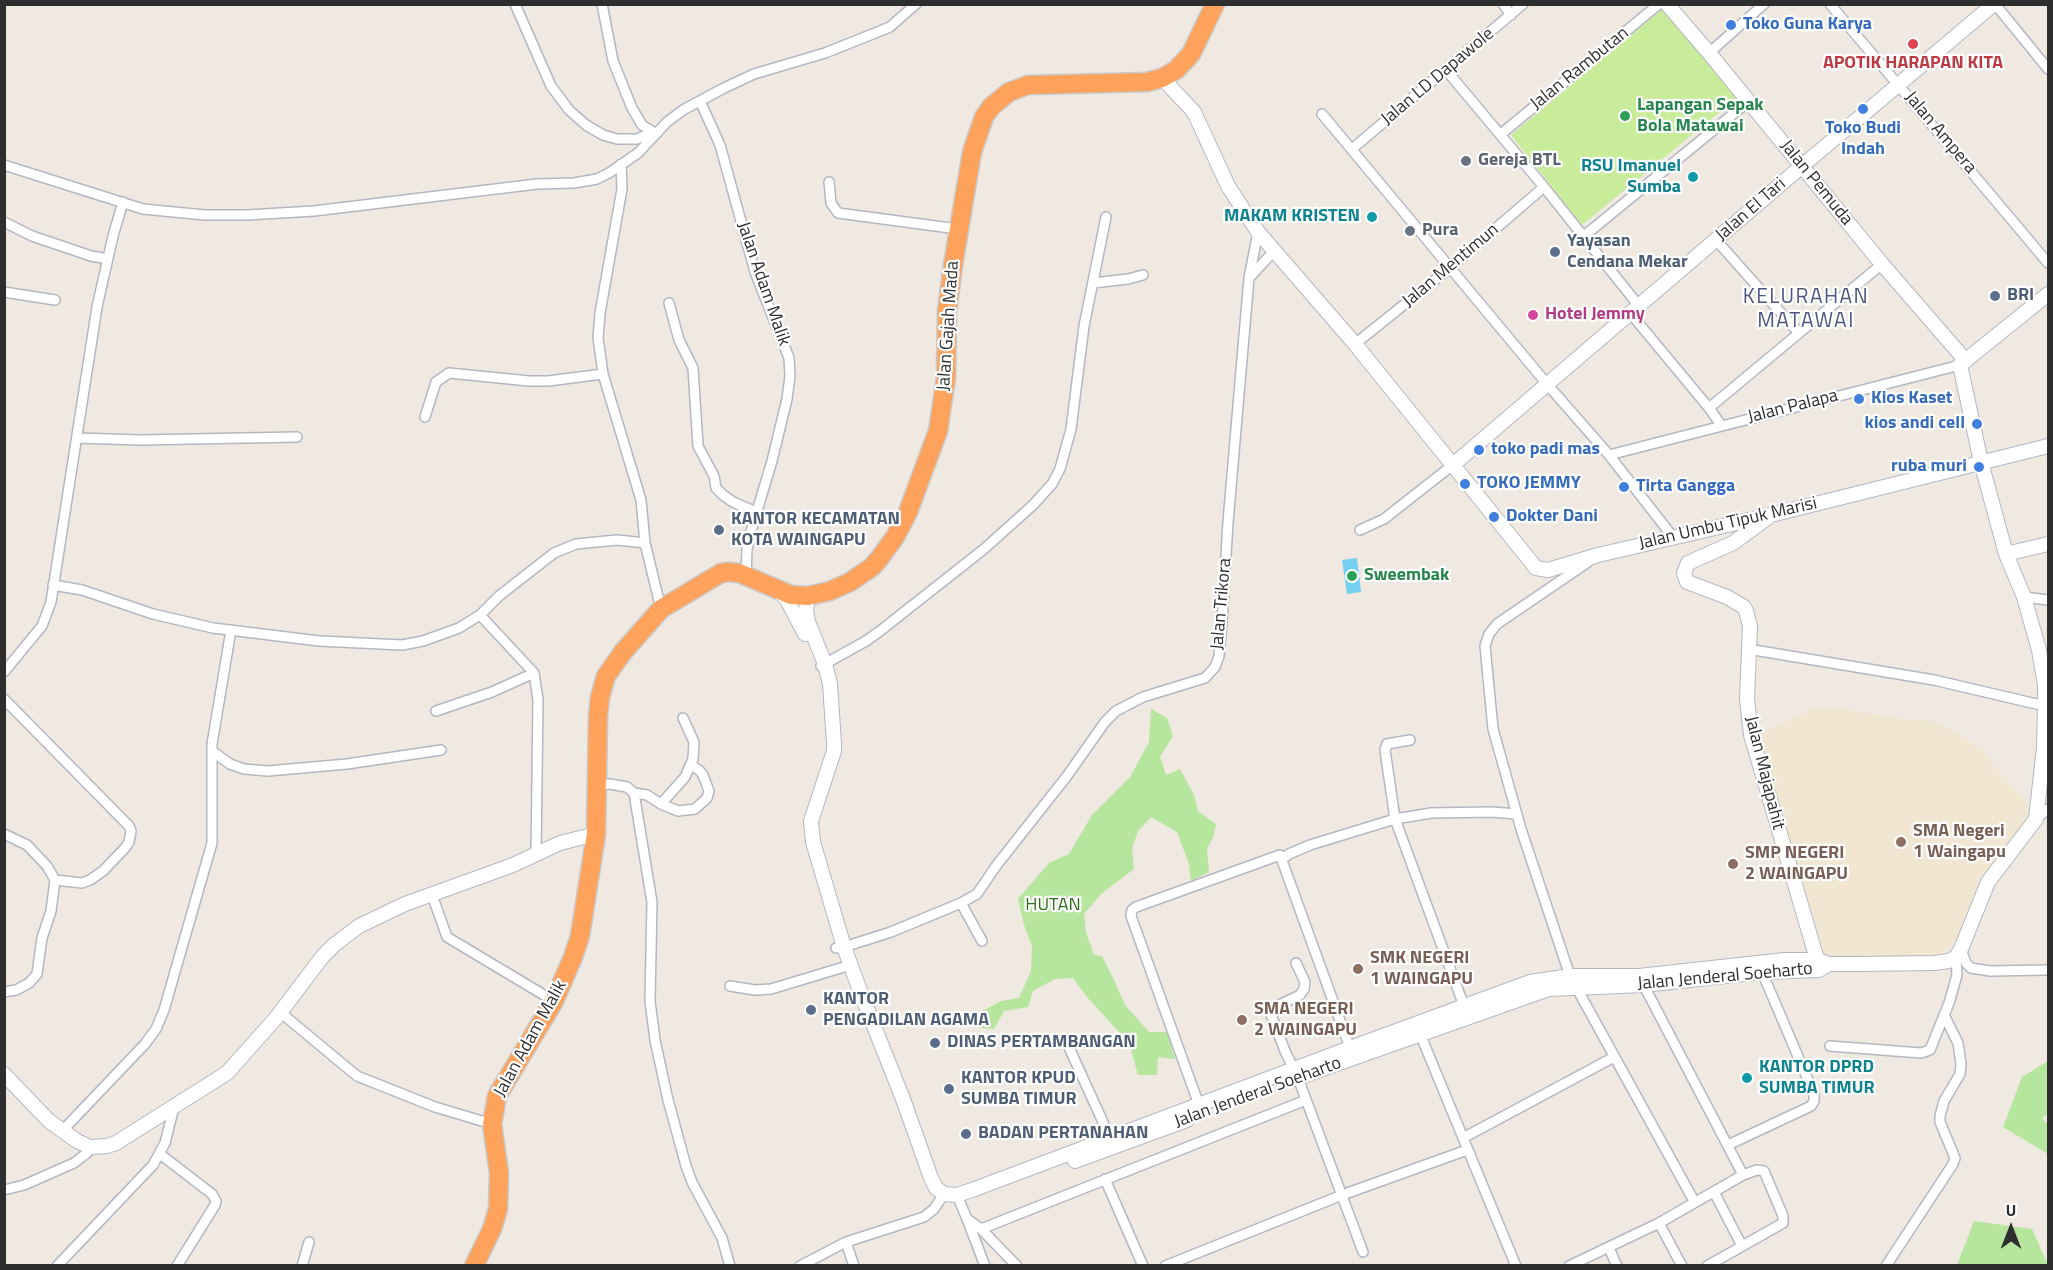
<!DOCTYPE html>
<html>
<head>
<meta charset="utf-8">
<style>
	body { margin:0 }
	#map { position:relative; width:2053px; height:1270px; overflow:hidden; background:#efe9e1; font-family:"Titillium Web",sans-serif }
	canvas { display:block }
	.frame { position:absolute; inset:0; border:6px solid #2e2e2e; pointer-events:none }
	.north { position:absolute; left:1981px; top:1198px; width:60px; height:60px; -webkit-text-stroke:4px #fff; paint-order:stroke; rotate:0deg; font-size:16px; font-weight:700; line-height:24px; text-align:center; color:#2e2e2e }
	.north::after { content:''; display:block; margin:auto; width:21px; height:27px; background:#2e2e2e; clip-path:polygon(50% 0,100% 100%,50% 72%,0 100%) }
</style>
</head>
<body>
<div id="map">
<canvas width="2053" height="1270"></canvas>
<div class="frame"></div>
<div class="north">U</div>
</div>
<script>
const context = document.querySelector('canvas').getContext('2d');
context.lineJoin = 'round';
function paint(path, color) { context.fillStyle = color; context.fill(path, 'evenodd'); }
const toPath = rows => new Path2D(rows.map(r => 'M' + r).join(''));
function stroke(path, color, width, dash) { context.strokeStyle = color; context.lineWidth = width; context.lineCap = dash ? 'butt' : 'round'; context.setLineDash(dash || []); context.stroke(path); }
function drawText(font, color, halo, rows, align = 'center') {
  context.font = font + ' "Titillium Web",sans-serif'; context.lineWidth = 4.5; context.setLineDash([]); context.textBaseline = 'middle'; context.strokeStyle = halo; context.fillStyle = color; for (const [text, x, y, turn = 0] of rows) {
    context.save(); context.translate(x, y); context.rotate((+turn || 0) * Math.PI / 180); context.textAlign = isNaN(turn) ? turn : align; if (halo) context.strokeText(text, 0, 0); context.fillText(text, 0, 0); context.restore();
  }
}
const education = toPath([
	[1834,707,1896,718,1930,721,1957,732,1983,752,2031,808,2021,830,1960,936,1938,957,1824,956,1759,734,1814,709]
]);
const green = toPath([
	[1151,709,1167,718,1173,736,1160,757,1166,775,1180,769,1194,795,1198,811,1216,824,1213,838,1207,848,1209,872,1191,881,1189,864,1177,832,1151,817,1138,831,1132,849,1134,869,1101,894,1084,914,1086,932,1094,955,1102,956,1114,980,1125,1005,1149,1032,1167,1032,1175,1059,1158,1057,1157,1075,1138,1075,1129,1043,1087,997,1073,978,1055,979,1033,991,1028,1007,1004,1011,994,1029,980,1028,975,1015,1001,1001,1019,998,1031,971,1032,946,1024,925,1018,899,1049,863,1069,854,1092,815,1130,777,1149,742],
	[2048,1061,2048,1113,2042,1118,2048,1125,2048,1154,2003,1127,2022,1077],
	[1974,1221,2032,1229,2048,1265,1957,1265]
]);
const pitch = toPath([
	[1664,8,1739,96,1582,225,1511,135]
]);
const water = toPath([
	[1357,558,1361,592,1347,594,1342,560]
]);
const street = toPath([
	[515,4,551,86,569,110,586,125,603,135,617,139,637,139,653,132],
	[602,4,613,61,632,108,642,125,653,132,658,132],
	[1503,4,1511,15],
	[1830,4,2048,263],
	[1995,4,2048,69],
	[1709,53,1764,4],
	[1446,70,1544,187,1639,306],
	[700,101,720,145,755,272,789,358,790,376,787,399,772,461,751,531,747,549,746,576],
	[1322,114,1547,384,1609,455,1960,365],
	[1501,134,1659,4],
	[1352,149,1523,4],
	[621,164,622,189,600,313,598,338,603,374,641,500,645,543,661,609],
	[4,165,143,209,205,215,247,215,314,211,537,184,574,183,597,179,609,173,638,153,667,122,683,110,724,88,754,74,825,53,890,27,916,4],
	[829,182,831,203,838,213,958,229],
	[4,222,32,236,91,256,108,259],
	[1584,236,1749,101],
	[1716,240,1798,332],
	[1249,278,1274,251],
	[1093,283,1128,279,1143,275],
	[4,292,55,300],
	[669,303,679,340,693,368,698,446,714,476,716,488,723,495,733,502,756,512],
	[1631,314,1709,408,1721,425],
	[1355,344,1451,267,1544,187],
	[1709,408,1882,264],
	[425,417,436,382,449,373,529,381,548,381,603,374],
	[77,438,140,440,297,437],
	[1609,455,1673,537],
	[1360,530,1384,519,1454,464],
	[1588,562,1497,624,1489,634,1485,646,1493,729,1521,829,1570,976,1694,1201],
	[53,585,82,590,153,614,213,628,319,641,402,645,423,641,459,628,480,615,499,596,554,553,576,544,617,540,645,543],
	[2024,597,2048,600],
	[480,615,534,673,538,700,536,855],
	[1748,649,1934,680,2045,706],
	[821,666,866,641,880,631,984,549,1033,505,1052,484,1060,469,1071,429,1084,326,1106,217],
	[4,672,42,626,51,602,97,307,113,236,123,202],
	[4,699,129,826,131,831,129,842,125,848,103,871,90,880,82,883,55,880],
	[436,711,492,692,534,673],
	[212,751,230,764,244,769,268,771,347,764,441,750],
	[598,785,610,784,627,787,634,793,652,902,650,1001,655,1040,668,1100,686,1166,692,1182,722,1238,730,1266],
	[634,793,647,795,661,804,678,811,695,809,707,798,709,791,703,775,699,770,691,765],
	[661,804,685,777,693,759,694,742,683,718],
	[2036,819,2048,809],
	[4,834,27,845,47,866,55,880,51,911,42,938,37,974,29,983,16,990,4,992],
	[1282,859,1289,854,1310,845,1395,819,1385,750,1387,744,1410,740],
	[432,895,447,937,554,1001],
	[961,903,982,941],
	[836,948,844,947,891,932,961,903,977,894,996,866,1067,776,1105,722,1116,711,1143,697,1205,678,1215,667,1219,656,1222,623,1228,522,1249,278,1258,232],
	[1961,949,1966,963,1971,968,1990,971,2048,970],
	[1296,963,1305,982,1304,989,1300,995,1273,1008,1270,1012,1285,1051,1298,1078,1363,1252],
	[730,986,755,990,771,989,844,967],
	[1464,1006,1395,819,1431,813,1491,812,1517,814],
	[280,1012,357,1076,435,1107,492,1124],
	[1418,1029,1516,1266],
	[1067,1043,1112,1142],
	[1830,1046,1921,1053,1930,1050,1949,1003,1957,975,1956,957],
	[1199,1105,1131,916,1132,910,1136,907,1280,855,1350,1048],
	[63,1130,145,1044,156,1029,164,1010,212,843,212,744,231,630],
	[1463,1138,1614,1057],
	[1728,1145,1811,1106,1814,1101,1814,1094,1762,972],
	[160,1154,212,1194,216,1201,215,1205,177,1266],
	[1105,1179,1143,1266],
	[4,1190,24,1185,74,1163,87,1153,90,1147],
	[1714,1192,1742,1246],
	[957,1195,967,1219,981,1229,1017,1266],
	[967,1219,985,1266],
	[1659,1223,1682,1266],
	[981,1229,1306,1100],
	[846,1242,854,1266],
	[1609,1248,1617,1266],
	[57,1266,153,1165,165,1143,174,1107],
	[302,1266,309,1242],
	[800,1266,846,1242,924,1217,934,1209,944,1194],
	[1165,1266,1342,1195,1467,1150],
	[1569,1266,1659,1223,1743,1175,1642,982],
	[1707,1266,1783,1223,1783,1216,1764,1171,1757,1170,1743,1175],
	[1886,1266,1953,1164,1955,1158,1940,1122,1940,1116,1944,1101,1960,1074,1961,1064,1958,1043,1944,1015]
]);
const secondary = toPath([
	[1667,4,1709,53,1882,264,1966,361],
	[1162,78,1194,112,1228,186,1258,232,1355,344,1536,568,1548,570,1598,555,1771,515,2048,446],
	[1454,464,1802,166,1994,4],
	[1767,518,1733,543,1688,563,1684,573,1687,582,1727,597,1744,607,1746,611,1750,626,1747,699,1751,735,1819,966],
	[2006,554,2048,544],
	[779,591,787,600,805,634],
	[808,596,806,611,808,622,825,664,830,684,834,743,834,751,811,821,813,842,844,947,862,996,903,1099,931,1178,936,1188,944,1194,957,1195,972,1190,1350,1048,1530,982,1570,976,1639,976,1785,960,1818,960,1829,964,1857,964,1934,963,1949,961,1956,957,1961,949,1988,882,2036,819,2044,747,2045,706,2045,685,2039,650,2024,597,2006,554,1981,462,1960,365,2048,294],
	[4,1074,49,1121,77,1141,90,1147,107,1146,116,1143,227,1073,276,1018,323,956,334,945,359,926,405,904,513,865,560,843,596,834],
	[1294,1079,1549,989,1644,985,1762,972,1819,970,1829,964],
	[1075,1161,1187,1120]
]);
const highway = toPath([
	[474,1266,492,1229,498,1209,499,1173,492,1124,497,1096,554,1001,573,957,580,936,596,834,598,716,600,697,606,676,623,652,661,609,721,573,728,572,739,573,791,595,808,596,830,591,850,582,872,567,879,559,895,537,908,512,938,431,946,378,947,311,953,265,972,152,984,117,991,107,1009,92,1028,85,1147,82,1162,78,1176,70,1191,54,1215,4]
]);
const markers = [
	[1731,25,6,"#3f7fe0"],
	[1913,44,6,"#e0444e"],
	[1863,109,6,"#3f7fe0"],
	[1625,116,6,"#2e9e5b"],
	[1466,161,6,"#6b7280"],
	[1693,177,6,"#0f9aa8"],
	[1372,217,6,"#0f9aa8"],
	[1410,231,6,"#6b7280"],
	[1555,252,6,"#5c6f8a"],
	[1995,296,6,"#5c6f8a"],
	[1533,315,6,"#d1479c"],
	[1859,399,6,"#3f7fe0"],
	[1977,424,6,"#3f7fe0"],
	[1479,450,6,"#3f7fe0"],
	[1979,467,6,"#3f7fe0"],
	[1465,484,6,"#3f7fe0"],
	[1624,487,6,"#3f7fe0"],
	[1494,517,6,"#3f7fe0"],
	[719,530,6,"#5c6f8a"],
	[1352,576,6,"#2e9e5b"],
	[1901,842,6,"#8d6e63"],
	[1733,864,6,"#8d6e63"],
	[1358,969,6,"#8d6e63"],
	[811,1010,6,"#5c6f8a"],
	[1242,1020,6,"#8d6e63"],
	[935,1043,6,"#5c6f8a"],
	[1747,1078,6,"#0f9aa8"],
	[949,1089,6,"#5c6f8a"],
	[966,1134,6,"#5c6f8a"]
];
const shopNames = [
	["Toko Guna Karya",1743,25],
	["Toko Budi",1863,129,"center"],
	["Indah",1863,150,"center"],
	["Kios Kaset",1871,399],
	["kios andi cell",1965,424,"right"],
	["toko padi mas",1491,450],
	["ruba muri",1967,467,"right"],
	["TOKO JEMMY",1477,484],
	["Tirta Gangga",1636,487],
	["Dokter Dani",1506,517]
];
const healthNames = [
	["APOTIK HARAPAN KITA",1913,64]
];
const streetNames = [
	["Jalan Rambutan",1580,69,-39],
	["Jalan LD Dapawole",1438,77,-40],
	["Jalan Ampera",1940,133,50],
	["Jalan Pemuda",1816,183,51],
	["Jalan El Tari",1751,210,-41],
	["Jalan Mentimun",1451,266,-40],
	["Jalan Adam Malik",763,284,71],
	["Jalan Gajah Mada",949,326,-86],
	["Jalan Palapa",1793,407,-14],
	["Jalan Umbu Tipuk Marisi",1728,524,-13],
	["Jalan Trikora",1222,604,-85],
	["Jalan Majapahit",1764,773,76],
	["Jalan Jenderal Soeharto",1725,977,-5],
	["Jalan Adam Malik",531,1039,-61],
	["Jalan Jenderal Soeharto",1258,1093,-20]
];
const leisureNames = [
	["Lapangan Sepak",1637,106],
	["Bola Matawai",1637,127],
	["Sweembak",1364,576]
];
const worshipNames = [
	["Gereja BTL",1478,161],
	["Pura",1422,231]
];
const cultureNames = [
	["RSU Imanuel",1681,167],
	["Sumba",1681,188],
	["MAKAM KRISTEN",1360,217],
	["KANTOR DPRD",1759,1068,"left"],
	["SUMBA TIMUR",1759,1089,"left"]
];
const serviceNames = [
	["Yayasan",1567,242],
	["Cendana Mekar",1567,263],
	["BRI",2007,296],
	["KANTOR KECAMATAN",731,520],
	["KOTA WAINGAPU",731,541],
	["KANTOR",823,1000],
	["PENGADILAN AGAMA",823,1021],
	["DINAS PERTAMBANGAN",947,1043],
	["KANTOR KPUD",961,1079],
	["SUMBA TIMUR",961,1100],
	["BADAN PERTANAHAN",978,1134]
];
const hotelNames = [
	["Hotel Jemmy",1545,315]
];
const educationNames = [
	["SMA Negeri",1913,832],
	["1 Waingapu",1913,853],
	["SMP NEGERI",1745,854],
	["2 WAINGAPU",1745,875],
	["SMK NEGERI",1370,959],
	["1 WAINGAPU",1370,980],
	["SMA NEGERI",1254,1010],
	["2 WAINGAPU",1254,1031]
];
const parkNames = [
	["HUTAN",1053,906]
];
const quarterNames = [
	["KELURAHAN",1806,298],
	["MATAWAI",1806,322]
];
paint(education, '#f0e6d1');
paint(green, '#b6e59e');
paint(pitch, '#c9ec9a');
paint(water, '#75cff0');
stroke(street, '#b4b7c1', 12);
stroke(secondary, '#b4b7c1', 16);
stroke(highway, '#c9c9c9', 21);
stroke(street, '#fff', 9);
stroke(secondary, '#fff', 14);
stroke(highway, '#ffa35c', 18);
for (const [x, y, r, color] of markers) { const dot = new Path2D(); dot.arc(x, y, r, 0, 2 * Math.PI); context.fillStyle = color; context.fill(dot); stroke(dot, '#fff', 2); }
drawText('bold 18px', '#366cbe', '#fff', shopNames, 'left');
drawText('bold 18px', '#be3a42', '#fff', healthNames);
drawText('18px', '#2e2e2e', '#fff', streetNames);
drawText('bold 18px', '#27864d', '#fff', leisureNames, 'left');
drawText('bold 18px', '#5b616d', '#fff', worshipNames, 'left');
drawText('bold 18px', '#0d838f', '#fff', cultureNames, 'right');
drawText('bold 18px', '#4e5e75', '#fff', serviceNames, 'left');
drawText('bold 18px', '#b23c85', '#fff', hotelNames, 'left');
drawText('bold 18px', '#785e54', '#fff', educationNames, 'left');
drawText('18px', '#2c6e1b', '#fff', parkNames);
context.letterSpacing = '1.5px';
drawText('21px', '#4d5680', '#fff', quarterNames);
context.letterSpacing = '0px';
</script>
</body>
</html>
